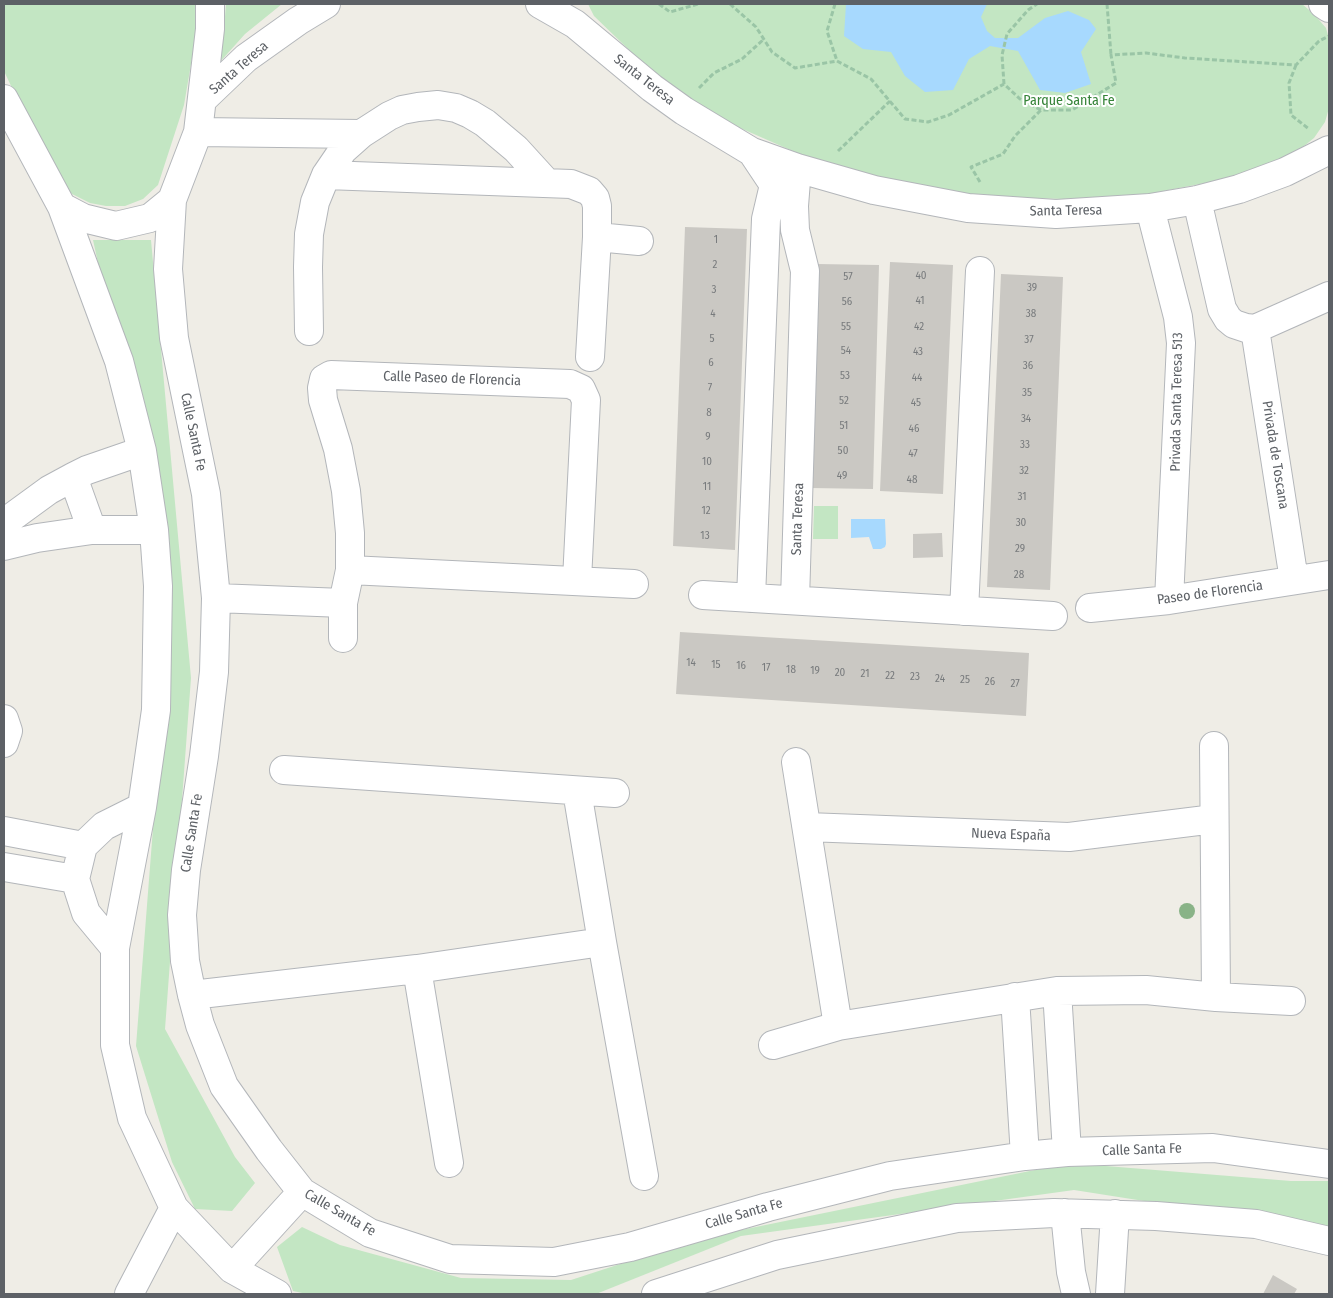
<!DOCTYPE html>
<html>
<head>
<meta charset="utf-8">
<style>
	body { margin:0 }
	#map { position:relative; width:1333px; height:1298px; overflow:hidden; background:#efede6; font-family:"Fira Sans Condensed",sans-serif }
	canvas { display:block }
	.frame { position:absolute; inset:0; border:5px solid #5d6166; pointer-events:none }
</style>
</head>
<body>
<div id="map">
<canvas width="1333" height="1298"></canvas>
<div class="frame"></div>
</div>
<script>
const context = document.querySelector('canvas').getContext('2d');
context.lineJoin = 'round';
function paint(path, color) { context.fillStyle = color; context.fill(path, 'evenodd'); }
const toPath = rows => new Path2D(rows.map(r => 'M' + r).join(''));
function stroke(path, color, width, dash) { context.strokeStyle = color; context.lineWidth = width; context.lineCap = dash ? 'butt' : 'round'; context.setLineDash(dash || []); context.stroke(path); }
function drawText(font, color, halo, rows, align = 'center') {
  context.font = font + ' "Fira Sans Condensed",sans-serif'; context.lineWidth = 4; context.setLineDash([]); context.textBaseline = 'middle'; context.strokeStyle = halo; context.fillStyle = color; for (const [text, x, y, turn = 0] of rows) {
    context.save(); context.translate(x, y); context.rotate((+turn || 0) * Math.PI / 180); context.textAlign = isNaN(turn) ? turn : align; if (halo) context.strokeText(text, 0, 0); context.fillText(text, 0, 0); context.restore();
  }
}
const green = toPath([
	[4,4,198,4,196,35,184,105,158,185,143,199,125,206,106,206,90,203,72,194,56,177,36,139,4,71],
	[226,4,282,4,245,34,219,63,223,41],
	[588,4,1302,4,1314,14,1326,28,1329,39,1329,108,1325,122,1314,138,1293,155,1236,177,1148,194,1064,199,968,196,879,178,804,156,731,124,659,79,594,16],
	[93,240,151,240,191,678,165,1029,235,1157,255,1183,232,1211,195,1209,172,1162,136,1046,171,598],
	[814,506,838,506,838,539,813,539],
	[1069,1163,1291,1181,1329,1181,1329,1230,1074,1190,741,1236,596,1294,307,1294,293,1291,277,1247,302,1227,340,1245,461,1278,571,1280,697,1239]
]);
const water = toPath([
	[846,4,987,4,981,17,987,31,995,38,1018,38,1045,18,1068,11,1089,20,1096,29,1081,52,1091,84,1065,93,1040,90,1018,51,990,46,969,59,953,90,925,92,905,76,891,52,863,49,844,36],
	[851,519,885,519,886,544,885,547,881,549,873,549,869,537,851,538]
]);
const building = toPath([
	[685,227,747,229,735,550,673,546],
	[890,262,953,265,943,494,880,491],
	[817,264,879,265,873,489,811,488],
	[1001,274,1063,277,1050,590,987,587],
	[942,533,943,557,913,558,913,534],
	[680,632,1029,653,1026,716,676,694],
	[1273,1275,1297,1289,1294,1294,1263,1294]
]);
const path = toPath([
	[659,4,670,12,698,4],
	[730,4,756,27,772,52,795,68,837,61,871,79,905,119,928,122,949,115,1004,84,1020,99,1041,110,1072,110,1116,83,1111,55,1146,53,1185,58,1296,65,1319,41,1329,36],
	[835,4,827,31,837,61],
	[1107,4,1111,55],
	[1296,65,1289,83,1291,115,1309,129],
	[1004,84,1002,55,1007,34,1028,10,1037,4],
	[699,88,714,73,742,59,764,39],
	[838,151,890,101],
	[980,182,971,167,1003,154,1015,136,1041,110]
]);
const minor = toPath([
	[540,4,575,24,652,88,684,111,752,152,797,168,874,190,968,208,1056,214,1150,208,1197,200,1239,189,1285,172,1329,150],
	[1323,4,1329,8],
	[4,99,62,207,83,218,116,226,150,218,172,200,198,132,210,29,210,4],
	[202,100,246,58,298,21,326,4],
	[198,132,361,134],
	[326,175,571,184,589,191,595,198,597,206,597,237,590,357],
	[172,200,168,269,174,338,206,494,216,598,214,672,204,756,186,870,182,915,185,961,192,995,200,1025,224,1086,269,1150,302,1192,370,1233,450,1259,554,1262,630,1247,768,1207,890,1176,1025,1156,1067,1152,1213,1148,1329,1164],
	[1197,200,1222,309,1228,319,1234,324,1246,328,1255,329,1329,296],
	[62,207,119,361,142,451,154,530,158,586,156,710,142,807,115,948,115,1045,132,1118,174,1208,232,1269,277,1294],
	[1150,208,1178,317,1181,343,1169,600],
	[597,237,639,241],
	[1255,329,1294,580],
	[309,331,308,267,309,234,315,202,326,175,343,150,361,134,389,116,402,110,418,107,438,105,456,108,470,114,485,123,516,149,547,183],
	[73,477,92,530],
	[4,525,12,517,49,490,73,477,87,470,142,451],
	[4,546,37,538,92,530,154,530],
	[350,570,634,584],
	[703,595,1053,616],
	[216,598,343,603],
	[751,598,766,219,774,185,752,152],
	[795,600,805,271,795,230,794,206,797,168],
	[1090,608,1169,600,1329,575],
	[964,611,980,271],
	[343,638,343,603,350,570,350,533,346,491,338,449,323,400,322,388,324,379,331,375,570,384,581,389,586,400,577,580],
	[4,719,8,731,4,743],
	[1214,746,1216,997],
	[796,762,838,1026],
	[284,770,615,793],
	[577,791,602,942,644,1176],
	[807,827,1069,837,1214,819],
	[4,831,83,846],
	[4,867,75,879],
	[115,948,86,913,75,879,83,846,104,826,142,807],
	[417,969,449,1163],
	[1057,991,1067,1152],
	[192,995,417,969,602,942],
	[1015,997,1025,1156],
	[773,1045,838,1026,1057,991,1146,990,1216,997,1291,1001],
	[1065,1213,1071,1272,1076,1294],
	[232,1269,302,1192],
	[129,1294,174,1208],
	[656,1294,777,1255,957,1218,1054,1213,1156,1216,1256,1224,1329,1241],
	[1110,1294,1115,1214]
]);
const trees = [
	[1187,911]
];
const numberNames = [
	["1",716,240],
	["2",715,265],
	["40",921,276],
	["57",848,277],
	["39",1032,288],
	["3",714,290],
	["41",920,301],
	["56",847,302],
	["4",713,314],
	["38",1031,314],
	["55",846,327],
	["42",919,327],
	["5",712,339],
	["37",1029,340],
	["54",846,351],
	["43",918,352],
	["6",711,363],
	["36",1028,366],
	["53",845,376],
	["44",917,378],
	["7",710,388],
	["35",1027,393],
	["52",844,401],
	["45",916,403],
	["8",709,413],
	["34",1026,419],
	["51",844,426],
	["46",914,429],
	["9",708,437],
	["33",1025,445],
	["50",843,451],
	["47",913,454],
	["10",707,462],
	["32",1024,471],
	["49",842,476],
	["48",912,480],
	["11",707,487],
	["31",1022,497],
	["12",706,511],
	["30",1021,523],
	["13",705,536],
	["29",1020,549],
	["28",1019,575],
	["14",691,663],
	["15",716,665],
	["16",741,666],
	["17",766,668],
	["18",791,670],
	["19",815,671],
	["20",840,673],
	["21",865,674],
	["22",890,676],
	["23",915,677],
	["24",940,679],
	["25",965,680],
	["26",990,682],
	["27",1015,684]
];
const streetNames = [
	["Santa Teresa",239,68,-41],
	["Santa Teresa",644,80,38],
	["Santa Teresa",1066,211,-1],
	["Calle Paseo de Florencia",452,379,2],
	["Privada Santa Teresa 513",1177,402,-89],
	["Calle Santa Fe",193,432,78],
	["Privada de Toscana",1275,455,81],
	["Santa Teresa",798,519,-88],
	["Paseo de Florencia",1210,593,-8],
	["Calle Santa Fe",192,833,-81],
	["Nueva España",1011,835,2],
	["Calle Santa Fe",1142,1150,-2],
	["Calle Santa Fe",340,1213,30],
	["Calle Santa Fe",744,1214,-16]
];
const parkNames = [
	["Parque Santa Fe",1069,101]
];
paint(green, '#c3e6c3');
paint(water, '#a7d9fe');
paint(building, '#cac8c3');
stroke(minor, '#b3b6ba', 30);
stroke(path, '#9ac5a6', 3, [5, 2.5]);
stroke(minor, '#fff', 28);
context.fillStyle = '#89b387';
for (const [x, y] of trees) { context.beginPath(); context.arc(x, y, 8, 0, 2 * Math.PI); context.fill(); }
drawText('11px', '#787b7d', null, numberNames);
drawText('14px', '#5d6166', '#fff', streetNames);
drawText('14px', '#368439', '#fff', parkNames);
</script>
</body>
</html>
